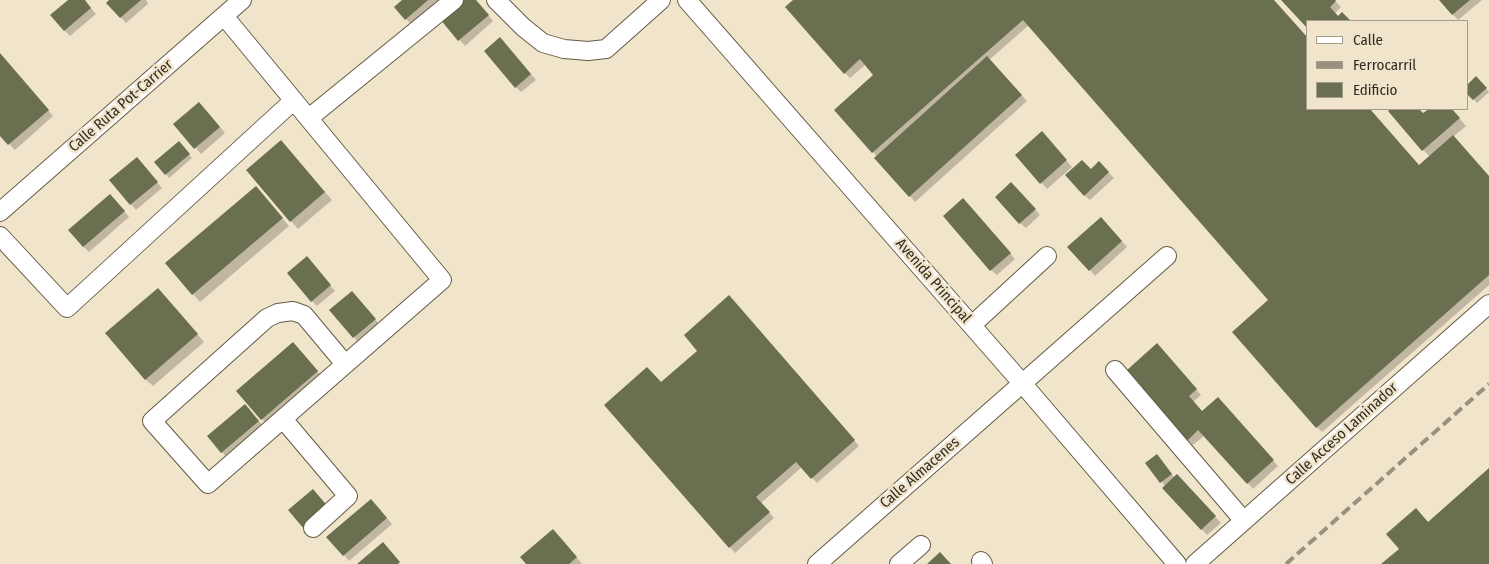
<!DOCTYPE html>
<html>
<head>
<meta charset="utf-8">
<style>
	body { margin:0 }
	#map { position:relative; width:1489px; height:564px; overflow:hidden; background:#f0e4cb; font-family:"Fira Sans Condensed",sans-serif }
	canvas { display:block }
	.legend { position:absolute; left:1306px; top:20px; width:162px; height:90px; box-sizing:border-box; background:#f0e4cb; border:1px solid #a49b88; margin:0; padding:6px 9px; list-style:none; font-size:15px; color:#322d24 }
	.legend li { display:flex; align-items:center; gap:10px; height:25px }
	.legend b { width:25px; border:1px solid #a49b88 }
</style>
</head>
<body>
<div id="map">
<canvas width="1489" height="564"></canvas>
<ul class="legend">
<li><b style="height:6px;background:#fff"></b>Calle</li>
<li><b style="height:6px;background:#99907f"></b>Ferrocarril</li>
<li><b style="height:14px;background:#696f4f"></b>Edificio</li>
</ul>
</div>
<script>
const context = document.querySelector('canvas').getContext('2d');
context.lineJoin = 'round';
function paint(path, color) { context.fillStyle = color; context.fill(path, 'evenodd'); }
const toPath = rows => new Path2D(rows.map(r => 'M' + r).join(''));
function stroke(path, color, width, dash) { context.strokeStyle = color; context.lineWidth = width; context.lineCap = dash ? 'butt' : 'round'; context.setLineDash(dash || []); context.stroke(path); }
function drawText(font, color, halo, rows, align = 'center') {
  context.font = font + ' "Fira Sans Condensed",sans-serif'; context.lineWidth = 5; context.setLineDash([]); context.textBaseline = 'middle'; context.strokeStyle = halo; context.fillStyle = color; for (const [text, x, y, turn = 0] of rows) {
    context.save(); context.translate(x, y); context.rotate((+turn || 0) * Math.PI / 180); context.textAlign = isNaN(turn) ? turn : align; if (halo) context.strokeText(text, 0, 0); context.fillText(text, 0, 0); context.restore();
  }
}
const shadow = toPath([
	[70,0,84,0,96,14,70,36,64,30],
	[111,0,146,0,148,4,126,23,108,3],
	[404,0,440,0,411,24,406,19],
	[464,0,476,0,493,21,465,46,441,19],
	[795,0,1274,0,1308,109,1369,109,1419,166,1430,157,1389,112,1393,109,1419,109,1424,115,1431,109,1451,109,1466,126,1453,137,1489,177,1489,285,1322,432,1317,427,1269,300,1029,25,989,60,1027,101,915,202,873,152,875,75,866,64,850,78,845,73],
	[1283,0,1334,0,1341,7,1334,14,1338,18,1342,14,1350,21,1308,21],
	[1440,0,1482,0,1458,20],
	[505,44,536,80,521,92,516,87],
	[0,54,53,116,15,150,0,134],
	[1476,78,1489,92,1477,103,1468,93,1468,85],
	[205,109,225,133,201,154,175,124],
	[1047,139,1072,167,1047,189,1017,155],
	[281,142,332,200,298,229,291,221],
	[182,146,192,158,169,178,166,174],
	[1099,163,1114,178,1090,200,1084,195,1091,170],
	[142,164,162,188,136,210,131,204],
	[256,187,289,226,200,302,193,294],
	[1017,189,1040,215,1026,228,1020,223],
	[115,201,129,217,89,252,83,246],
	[969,205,1015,259,997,275,991,270],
	[1106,224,1127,247,1095,276,1090,270],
	[312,264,335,291,317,306,312,301],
	[158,289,204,342,153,386,145,379],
	[357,298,380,325,359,343,331,310],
	[734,303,859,446,817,483,802,467,761,503,774,518,735,553,606,405,661,384,699,351],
	[1162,350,1201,395,1193,402,1203,413,1223,405,1278,466,1253,489,1205,435,1193,445,1187,440],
	[301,351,324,379,269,427,262,419],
	[250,411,264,427,227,458,209,437],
	[1160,459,1175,478,1183,481,1221,523,1207,535,1164,488,1165,486,1147,463],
	[377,506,392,524,349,561,344,555],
	[559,536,582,564,528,564]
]);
const building = toPath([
	[68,0,85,0,91,8,64,31,50,15],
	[109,0,141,0,120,18,106,3],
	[402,0,428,0,405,20,394,7],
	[462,0,476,0,489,15,458,41,440,19],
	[793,0,1274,0,1308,38,1308,109,1370,109,1419,165,1453,135,1489,176,1489,275,1316,428,1232,332,1268,300,1023,20,872,153,834,110,873,75,860,59,844,74,785,7],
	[1281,0,1335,0,1336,1,1330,7,1338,16,1342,12,1351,21,1308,21,1308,29],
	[1439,0,1470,0,1452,15],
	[500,37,531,74,515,88,484,51],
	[0,53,49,110,8,145,0,136],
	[987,56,1022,95,909,197,874,158],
	[1476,76,1487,88,1473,100,1468,95,1468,84],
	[199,102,220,127,194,149,173,124],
	[1391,109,1419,109,1423,113,1429,109,1452,109,1460,118,1422,151,1388,111],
	[1042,131,1067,160,1040,184,1015,155],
	[281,140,325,192,290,222,246,170],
	[179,141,190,154,165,175,154,162],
	[137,157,158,182,130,205,109,180],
	[1082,160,1091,169,1099,161,1109,172,1084,196,1065,175],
	[1011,182,1036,209,1019,224,995,197],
	[256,186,283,218,192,295,165,263],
	[110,194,125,211,83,247,68,230],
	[963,198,1011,253,990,271,943,216],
	[1101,217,1122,241,1089,271,1067,247],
	[307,256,331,285,311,302,287,273],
	[158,288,198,334,145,380,105,333],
	[352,291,376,319,353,338,329,310],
	[729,295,855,440,811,479,796,462,756,497,770,512,729,548,604,405,647,367,661,382,697,351,684,335],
	[293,342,318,371,261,420,236,391],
	[1157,343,1197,389,1189,396,1202,411,1218,397,1274,460,1247,484,1198,430,1187,441,1126,371],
	[245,404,259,421,221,453,207,436],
	[1157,454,1172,474,1160,483,1145,463],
	[1489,468,1489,564,1381,564,1399,549,1386,534,1416,508,1428,522],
	[1177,474,1216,516,1201,530,1162,488],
	[313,489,329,508,304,529,288,510],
	[371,499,387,518,343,556,326,537],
	[553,529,577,557,569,564,526,564,520,557],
	[383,542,400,562,398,564,357,564],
	[940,552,951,564,927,564]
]);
const minor = toPath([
	[496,0,523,27,543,43,564,49,588,51,606,49,661,0],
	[687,0,1022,383,1177,564],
	[224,16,442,280,208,484,152,421,267,318,278,313,293,311,304,315,345,364],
	[309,118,454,0],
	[0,212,242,0],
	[0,236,67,308,293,101],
	[972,325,1047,256],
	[1115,370,1244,521],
	[283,419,348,496,313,528],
	[981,561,983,564],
	[817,564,1167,256],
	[899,564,921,545],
	[1195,564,1489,304]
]);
const rail = toPath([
	[1286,564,1489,384]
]);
const streetNames = [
	["Calle Ruta Pot-Carrier",121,106,-41],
	["Avenida Principal",933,281,49],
	["Calle Acceso Laminador",1342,434,-42],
	["Calle Almacenes",920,473,-41]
];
paint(shadow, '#0003');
paint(building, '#696f4f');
stroke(minor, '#655b45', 20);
stroke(minor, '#fff', 18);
stroke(rail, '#99907f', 4, [10, 5]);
drawText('15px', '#322d24', '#f0e4cb', streetNames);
</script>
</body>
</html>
